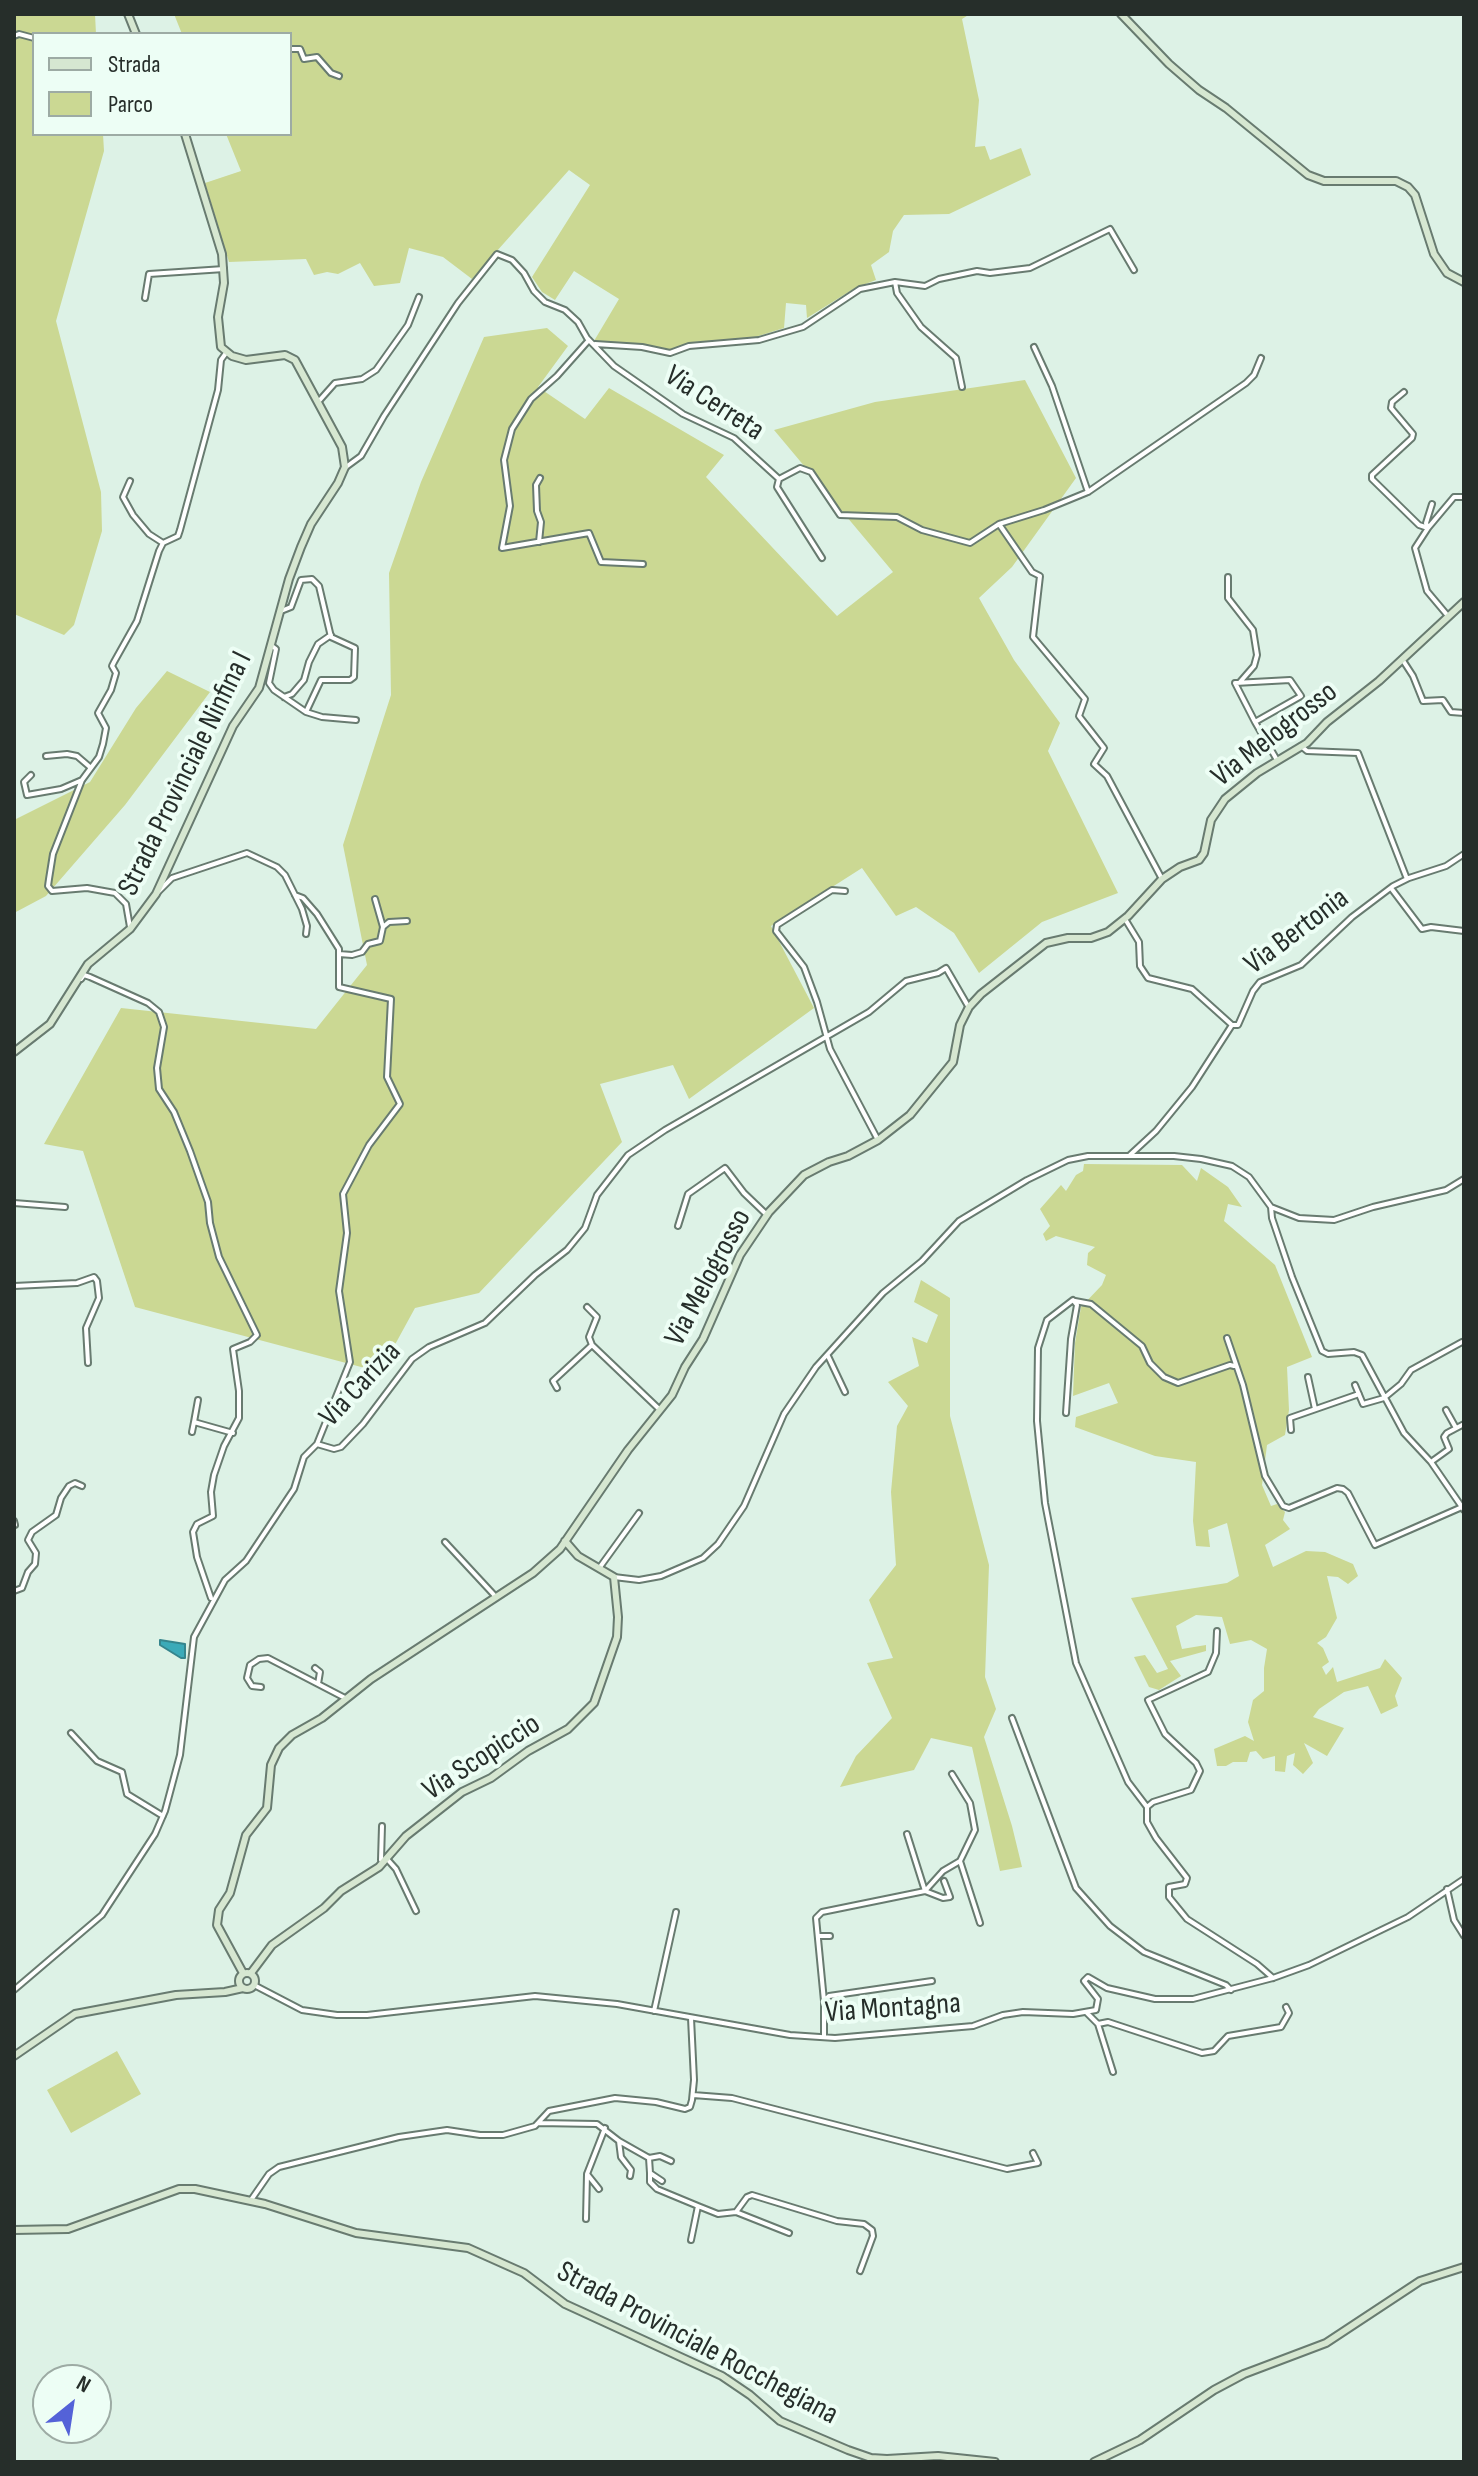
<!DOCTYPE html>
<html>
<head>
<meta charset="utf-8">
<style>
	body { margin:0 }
	#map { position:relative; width:1478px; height:2476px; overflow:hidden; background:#ddf2e6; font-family:"Sofia Sans Condensed",sans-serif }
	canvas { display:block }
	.frame { position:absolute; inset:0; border:16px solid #262e2a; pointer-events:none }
	.legend { position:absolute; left:32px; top:32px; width:260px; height:104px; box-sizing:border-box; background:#edfef5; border:2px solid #9daba4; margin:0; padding:10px 14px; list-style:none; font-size:24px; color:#262e2a }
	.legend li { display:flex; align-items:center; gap:16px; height:40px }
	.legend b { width:40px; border:2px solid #9daba4 }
	.north { position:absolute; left:32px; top:2364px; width:80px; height:80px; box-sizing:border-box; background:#edfef5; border:2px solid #9daba4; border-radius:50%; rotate:30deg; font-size:22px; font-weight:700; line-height:32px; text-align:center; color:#262e2a }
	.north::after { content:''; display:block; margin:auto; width:28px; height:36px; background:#5462d8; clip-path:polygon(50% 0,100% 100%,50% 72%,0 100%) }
</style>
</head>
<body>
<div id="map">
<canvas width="1478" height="2476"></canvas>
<div class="frame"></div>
<ul class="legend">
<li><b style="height:10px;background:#d6e7d1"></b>Strada</li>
<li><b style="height:22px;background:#cbd893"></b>Parco</li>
</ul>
<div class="north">N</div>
</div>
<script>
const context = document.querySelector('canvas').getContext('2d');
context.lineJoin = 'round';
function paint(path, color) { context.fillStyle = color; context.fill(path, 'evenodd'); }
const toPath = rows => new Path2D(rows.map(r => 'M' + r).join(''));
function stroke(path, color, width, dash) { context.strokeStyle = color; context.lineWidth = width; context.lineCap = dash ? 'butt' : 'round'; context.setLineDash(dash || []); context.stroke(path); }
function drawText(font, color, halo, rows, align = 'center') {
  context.font = font + ' "Sofia Sans Condensed",sans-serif'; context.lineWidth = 8; context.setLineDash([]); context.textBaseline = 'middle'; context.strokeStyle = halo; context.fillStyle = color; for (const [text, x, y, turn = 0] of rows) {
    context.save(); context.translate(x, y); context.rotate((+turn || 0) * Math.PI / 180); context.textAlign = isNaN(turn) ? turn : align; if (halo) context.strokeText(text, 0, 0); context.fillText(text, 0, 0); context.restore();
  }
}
const green = toPath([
	[14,14,95,14,96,34,34,34,34,134,103,134,104,151,56,321,101,492,102,531,74,625,64,635,14,614],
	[174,14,970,14,962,19,979,100,975,147,985,146,990,160,1021,148,1031,175,949,214,904,215,893,231,889,252,871,265,876,280,855,288,807,318,806,305,786,303,784,328,749,339,693,342,667,351,639,344,594,341,619,299,574,271,555,300,542,292,532,277,590,185,569,170,472,279,443,257,409,248,400,283,374,286,360,263,338,274,327,272,314,275,306,259,229,262,205,183,241,171,226,134,290,134,290,34,182,34],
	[547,328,568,346,538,387,585,419,609,388,724,455,706,477,837,616,893,572,774,430,875,402,1025,380,1076,478,1012,567,979,598,1014,660,1060,723,1048,751,1118,893,1042,922,979,973,954,933,916,907,896,916,862,868,771,926,814,1008,689,1099,673,1065,600,1084,622,1142,479,1293,415,1308,380,1372,135,1307,83,1151,44,1144,121,1008,316,1029,367,965,343,845,391,695,389,573,421,482,484,337],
	[167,671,210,692,125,805,46,896,14,913,14,820,90,782,136,708],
	[1084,1164,1182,1165,1197,1181,1201,1168,1228,1187,1242,1207,1228,1204,1224,1221,1275,1265,1312,1357,1287,1367,1289,1410,1285,1435,1267,1445,1262,1485,1271,1506,1277,1504,1285,1512,1283,1520,1290,1529,1265,1545,1273,1567,1306,1551,1325,1552,1353,1564,1358,1576,1348,1584,1338,1577,1327,1576,1337,1618,1326,1637,1317,1643,1323,1648,1329,1662,1322,1667,1326,1675,1333,1667,1337,1682,1380,1668,1385,1659,1402,1678,1395,1696,1398,1706,1381,1714,1368,1686,1344,1692,1319,1709,1313,1717,1344,1728,1327,1756,1304,1743,1313,1763,1303,1774,1293,1765,1295,1753,1287,1756,1285,1772,1275,1771,1275,1756,1263,1759,1256,1751,1250,1752,1247,1762,1233,1762,1226,1766,1217,1766,1214,1749,1245,1736,1254,1741,1248,1722,1253,1700,1264,1691,1264,1668,1267,1649,1251,1640,1230,1644,1222,1617,1196,1615,1176,1626,1182,1649,1206,1645,1206,1651,1170,1661,1181,1676,1159,1690,1149,1687,1134,1657,1145,1655,1157,1673,1168,1669,1131,1598,1227,1583,1239,1576,1227,1523,1208,1530,1210,1547,1196,1546,1193,1521,1196,1462,1155,1456,1075,1427,1076,1417,1118,1403,1109,1383,1073,1396,1075,1343,1081,1307,1102,1285,1106,1275,1087,1265,1088,1253,1095,1247,1056,1236,1046,1241,1043,1234,1050,1226,1040,1209,1061,1185,1066,1191,1076,1175,1083,1171],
	[921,1280,950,1298,950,1416,989,1565,985,1677,996,1709,984,1737,1012,1826,1022,1867,1000,1871,972,1747,931,1738,914,1770,840,1787,856,1756,892,1718,867,1663,893,1658,869,1600,896,1565,891,1492,897,1426,908,1406,888,1382,919,1366,912,1337,927,1343,938,1315,914,1302],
	[117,2051,141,2094,71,2133,47,2090]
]);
const water = toPath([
	[160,1640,185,1644,185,1658,181,1658,160,1645,160,1640]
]);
const street = toPath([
	[14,36,19,34,34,38],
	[290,49,300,49,304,59,317,57,331,73,339,76],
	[895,282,897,293,921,327,956,358,962,387],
	[145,298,149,274,224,269],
	[589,340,557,376,531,399,512,429,504,460,510,506,502,548,589,533,601,562,643,564],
	[595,344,642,347,670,353,689,346,759,340,803,327,860,289,895,282,925,286,939,279,977,271,990,273,1030,268,1110,229,1134,270],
	[1404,392,1392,402,1391,408,1413,434,1412,438,1372,475,1372,479,1419,525,1428,528,1454,497,1464,497],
	[319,401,335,383,362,379,376,370,408,325,419,297],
	[346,467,361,456,384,416,458,303,497,254,512,260,524,273,534,291,545,302,565,310,578,322,587,338,614,366,683,414,734,438,779,479,800,468,811,472,840,515,897,517,922,530,970,543,999,524,1032,572,1040,576,1033,637,1085,699,1079,716,1104,748,1094,764,1107,776,1162,879],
	[779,479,777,487,822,558],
	[130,481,123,497,133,515,149,534,163,543],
	[1088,492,1246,383,1254,375,1261,358],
	[1432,504,1426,523,1428,528,1415,548,1427,591,1448,616],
	[999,524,1044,510,1088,492,1052,386,1034,347],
	[539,542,541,522,537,511,536,485,540,478],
	[1228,577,1228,598,1253,630,1257,655,1254,666,1240,682],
	[281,611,291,607,301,580,312,579,319,586,331,637,355,648,354,677,350,680,321,680,306,712],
	[272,646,276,649,269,683,274,690,306,712,322,717,356,720],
	[1402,659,1413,676,1423,701,1443,700,1451,712,1464,713],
	[284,697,292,694,304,680,309,662,318,644,331,635],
	[1255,722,1301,696,1290,680,1235,683,1255,722,1277,760],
	[1301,746,1307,751,1358,753,1407,879],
	[46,756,67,754,77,756,91,768],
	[31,775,24,782,27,795,61,789,82,780],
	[1391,888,1422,929,1431,927,1464,931],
	[845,891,832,890,777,925,776,931,804,967,817,1002,830,1049,878,1140],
	[157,893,172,878,247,853,277,867,285,875,302,909,307,926,306,934],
	[295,895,303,898,317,914,339,949,339,987,391,999,387,1077,400,1104,369,1145,343,1194,347,1233,339,1291,350,1362,317,1444],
	[1125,919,1139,942,1140,966,1148,978,1192,989,1232,1025],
	[130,927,126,904,115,893,87,888,52,891,48,886,49,879,53,854,82,780,99,757,103,744,106,728,98,713,111,690,116,673,112,666,114,662,137,621,159,551,163,543,178,536,180,530,218,390,221,360,226,353],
	[383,927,389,922,407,921],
	[339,954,352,955,362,952,368,944,380,941,383,927,375,899],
	[81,979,84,975,90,977,148,1003,159,1012,164,1027,157,1068,159,1089,174,1112,190,1151,208,1202,210,1223,219,1257,257,1335,250,1342,233,1349,239,1391,239,1418,224,1446,214,1475,211,1492,213,1516,197,1524,193,1532,197,1557,211,1598],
	[1130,1155,1156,1131,1192,1087,1232,1025,1238,1025,1253,991,1260,982,1301,965,1352,917,1393,886,1409,878,1446,866,1464,854],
	[14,1203,65,1207],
	[1271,1207,1299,1218,1334,1220,1373,1207,1446,1190,1464,1179],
	[678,1226,688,1194,725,1168,744,1193,767,1215],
	[14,1286,77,1283,94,1277,97,1281,99,1298,86,1328,88,1363],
	[1075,1301,1091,1304,1142,1346,1150,1363,1164,1377,1178,1383,1230,1365,1234,1366],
	[587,1307,597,1317,589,1337,592,1345],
	[1227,1338,1243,1385,1265,1476,1283,1506,1289,1508,1337,1488,1343,1489,1348,1493,1375,1545,1462,1507],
	[828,1356,845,1392],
	[1308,1377,1315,1409],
	[1355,1385,1363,1404,1384,1398,1401,1384,1411,1370,1462,1342],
	[557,1388,553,1381,592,1345,659,1409],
	[198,1400,194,1422,233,1433],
	[1446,1410,1456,1428],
	[1066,1413,1071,1339,1077,1305,1073,1300,1047,1320,1038,1348,1037,1421,1045,1503,1076,1663,1128,1782,1147,1807],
	[1291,1430,1290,1418,1359,1394],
	[192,1432,194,1422],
	[1431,1462,1449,1449,1444,1437,1447,1433,1464,1424],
	[14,1521,15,1525],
	[445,1542,496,1597],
	[600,1567,639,1513],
	[614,1577,639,1580,661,1576,703,1558,718,1544,744,1506,784,1414,816,1367,883,1293,922,1261,959,1221,1027,1180,1068,1160,1088,1156,1174,1156,1201,1159,1232,1166,1249,1177,1271,1207,1272,1218,1292,1277,1322,1351,1328,1354,1354,1352,1362,1355,1404,1433,1431,1462,1464,1510],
	[14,1591,22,1588,28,1572,35,1564,36,1553,28,1540,32,1532,56,1515,61,1498,69,1486,75,1483,82,1486],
	[1217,1631,1216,1653,1208,1672,1148,1700,1165,1734,1196,1763,1200,1771,1191,1790,1153,1802,1147,1807,1147,1822,1156,1838,1187,1878,1185,1884,1169,1887,1169,1897,1187,1919,1257,1964,1273,1978],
	[315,1668,320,1672,318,1684],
	[261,1687,252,1686,247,1678,250,1665,259,1659,268,1658,345,1698],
	[1012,1718,1076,1888,1110,1926,1144,1952,1226,1985,1231,1990],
	[71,1733,97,1761,122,1772,127,1794,163,1816],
	[952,1774,970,1803,975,1830,960,1861],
	[382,1826,381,1860,384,1862],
	[387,1859,396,1869,416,1911],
	[944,1881,950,1897,943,1898,925,1891,943,1871,960,1861,980,1923],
	[1447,1889,1454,1920,1464,1936],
	[818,1936,830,1936],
	[254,1985,302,2010,337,2015,367,2015,535,1996,617,2004,790,2035,835,2038,973,2026,1003,2015,1023,2012,1073,2014,1096,2010,1098,1999,1084,1981,1088,1977,1107,1988,1155,1999,1193,1999,1273,1978,1309,1965,1408,1917,1464,1879],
	[14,1990,102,1915,155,1834,165,1811,180,1755,194,1637,225,1580,246,1561,294,1489,304,1457,317,1444,334,1449,341,1447,363,1424,412,1359,429,1347,485,1323,535,1275,567,1250,585,1228,597,1195,628,1155,665,1130,869,1012,906,981,938,973,946,968,968,1006],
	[824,2001,816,1918,822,1912,925,1891,907,1834],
	[654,2011,676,1912],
	[1087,2013,1098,2024,1108,2022,1202,2053,1214,2051,1228,2036,1281,2027,1289,2013,1286,2007],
	[1098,2024,1113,2072],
	[824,2037,824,2001,829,1996,932,1981],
	[693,2095,732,2098,1007,2169,1038,2163,1033,2153],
	[538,2123,597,2124,619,2141,649,2158,660,2156,671,2161],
	[619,2141,621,2157,631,2170,630,2176],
	[649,2158,650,2173,662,2181],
	[650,2173,650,2182,657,2189,698,2206,691,2240],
	[599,2189,587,2174,605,2128],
	[251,2200,269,2174,279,2167,399,2137,447,2130,480,2135,503,2135,535,2126,549,2111,615,2098,656,2102,685,2109,690,2107,692,2100,694,2080,691,2018],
	[698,2206,718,2214,736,2212,747,2197,752,2195,837,2221,864,2224,872,2230,873,2236,860,2271],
	[736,2212,789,2233],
	[586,2219,587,2174]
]);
const secondary = toPath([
	[128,14,136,34],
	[1121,14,1169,64,1199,90,1226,108,1308,175,1324,181,1396,181,1408,187,1415,195,1434,254,1447,273,1464,282],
	[14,1052,50,1024,88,964,130,929,156,894,233,726,259,688,289,579,301,547,311,524,338,483,345,467,342,447,295,360,285,355,246,360,232,356,221,347,218,317,224,283,222,254,185,134],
	'239 1981a8 8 0 1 1 16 0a8 8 0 1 1-16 0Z',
	[243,1973,217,1925,219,1910,230,1893,246,1835,267,1808,271,1765,279,1748,292,1735,322,1718,371,1679,533,1573,560,1549,628,1450,672,1395,685,1367,703,1339,740,1255,769,1212,804,1175,829,1162,848,1156,878,1140,910,1115,953,1062,960,1025,969,1007,981,994,1046,943,1068,938,1091,938,1108,932,1128,916,1162,879,1180,867,1199,860,1204,853,1211,820,1225,799,1257,773,1307,743,1327,722,1379,681,1464,602],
	[251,1973,272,1945,324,1908,341,1891,379,1867,406,1836,462,1792,491,1778,528,1751,568,1729,594,1703,617,1637,618,1617,614,1577,578,1556,565,1541],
	[14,2056,75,2014,176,1995,225,1992,243,1988],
	[14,2230,68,2229,179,2189,195,2189,265,2204,356,2233,468,2248,524,2273,565,2304,722,2376,750,2395,780,2421,848,2450,871,2458,887,2459,938,2456,995,2462],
	[1094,2462,1140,2440,1214,2390,1244,2374,1326,2343,1420,2281,1464,2267]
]);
const streetNames = [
	["Via Cerreta",714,404,33],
	["Via Melogrosso",1275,735,-38],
	["Strada Provinciale Ninfina I",186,774,-64],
	["Via Bertonia",1297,932,-37],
	["Via Melogrosso",709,1278,-62],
	["Via Carizia",361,1385,-47],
	["Via Scopiccio",482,1758,-33],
	["Via Montagna",893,2009,-4],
	["Strada Provinciale Rocchegiana",697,2344,28]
];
paint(green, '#cbd893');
paint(water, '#3baab8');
stroke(water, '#35858d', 2);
stroke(street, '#687b70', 8);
stroke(secondary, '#687b70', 10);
stroke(street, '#fff', 4);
stroke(secondary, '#d6e7d1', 6);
drawText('30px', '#262e2a', '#edfef5', streetNames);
</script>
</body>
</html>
